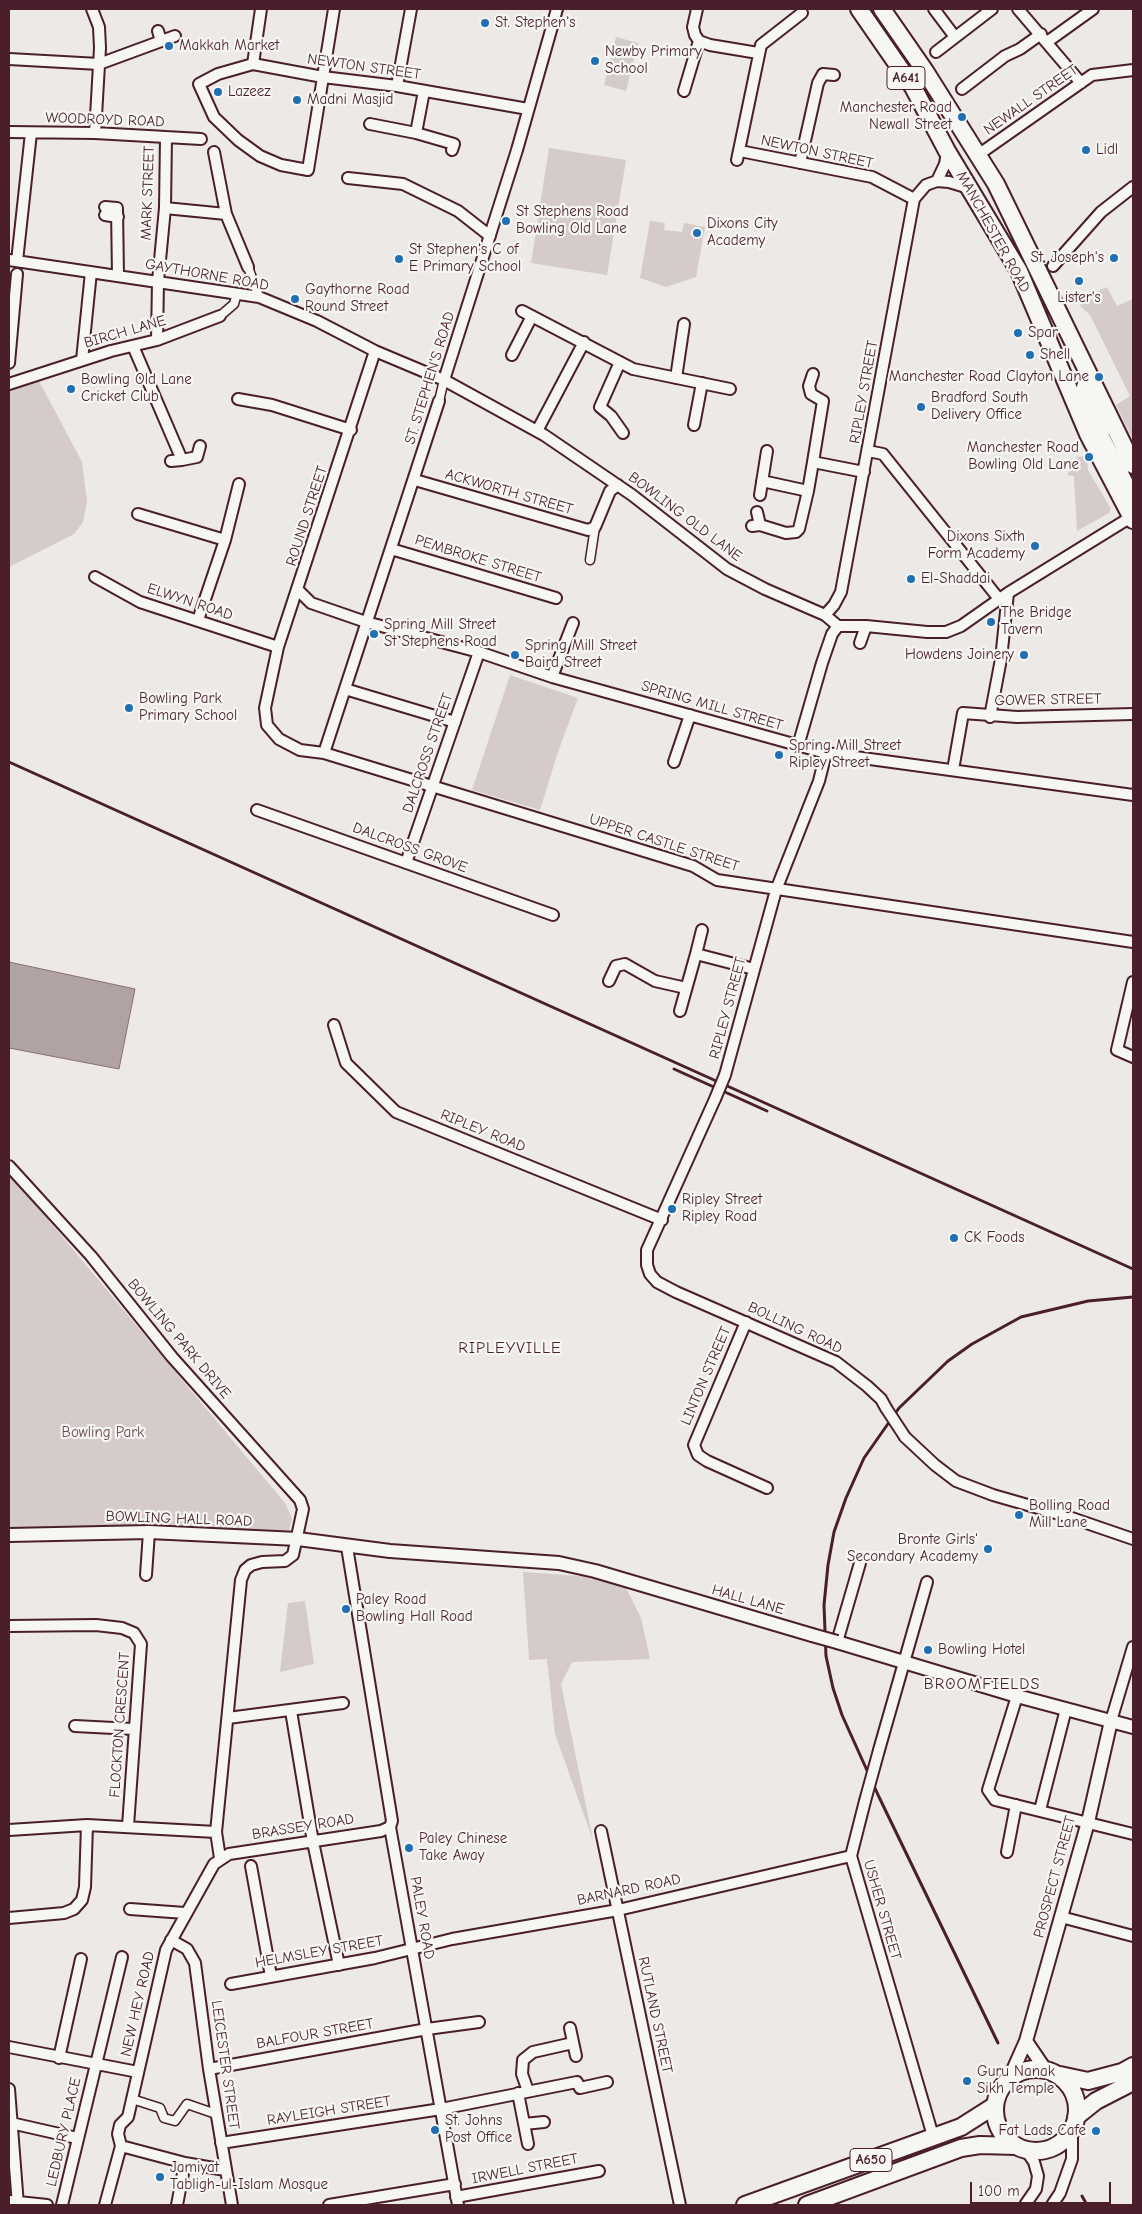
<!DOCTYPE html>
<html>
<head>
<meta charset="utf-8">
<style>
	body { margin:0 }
	#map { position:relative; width:1142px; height:2214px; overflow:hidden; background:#ece9e6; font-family:"Comic Neue",sans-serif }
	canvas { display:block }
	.frame { position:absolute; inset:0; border:10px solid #4a1f2b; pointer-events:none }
	.scale { position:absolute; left:970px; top:2182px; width:141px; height:22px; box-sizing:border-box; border:2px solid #4a1f2b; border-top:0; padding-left:6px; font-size:15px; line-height:18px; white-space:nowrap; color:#4a1f2b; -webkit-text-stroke:4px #f6f6f2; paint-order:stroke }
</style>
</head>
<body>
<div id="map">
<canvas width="1142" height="2214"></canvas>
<div class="frame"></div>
<div class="scale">100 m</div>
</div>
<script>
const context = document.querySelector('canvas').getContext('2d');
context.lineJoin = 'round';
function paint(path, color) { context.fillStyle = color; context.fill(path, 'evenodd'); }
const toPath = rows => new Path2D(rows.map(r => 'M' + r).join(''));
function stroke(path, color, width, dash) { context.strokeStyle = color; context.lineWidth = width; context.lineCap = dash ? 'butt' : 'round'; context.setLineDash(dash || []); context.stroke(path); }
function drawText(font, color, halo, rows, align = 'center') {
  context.font = font + ' "Comic Neue",sans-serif'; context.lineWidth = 4.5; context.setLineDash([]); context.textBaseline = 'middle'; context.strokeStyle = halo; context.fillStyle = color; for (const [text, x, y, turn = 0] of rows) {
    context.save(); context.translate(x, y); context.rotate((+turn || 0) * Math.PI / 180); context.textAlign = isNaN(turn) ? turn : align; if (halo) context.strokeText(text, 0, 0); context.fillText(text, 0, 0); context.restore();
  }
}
const green = toPath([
	[616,37,638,43,626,91,604,85],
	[549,148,626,160,607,275,531,263],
	[650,221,665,223,664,230,682,232,684,223,705,227,696,277,666,287,640,278],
	[1107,287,1117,306,1133,299,1133,440,1116,405,1130,396,1090,315,1081,307,1079,300],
	[38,379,82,462,87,501,83,522,74,534,9,567,9,390],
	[1087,456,1088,470,1111,509,1109,513,1077,531,1074,476,1067,475,1077,457],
	[510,675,578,698,558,752,540,810,472,790],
	[9,1173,285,1503,292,1518,288,1535,164,1526,9,1528],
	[523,1572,594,1577,626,1588,641,1618,650,1659,572,1662,561,1684,593,1840,555,1734,547,1659,529,1660],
	[305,1601,314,1664,280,1672,288,1603]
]);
const water = toPath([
	[9,962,135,989,119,1069,9,1048,9,962]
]);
const pedestrian = toPath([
	[248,267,259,297],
	[220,316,234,304,237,293],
	[439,401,444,380],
	[590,560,595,527],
	[132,2099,160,2108,164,2118,175,2121,187,2104,216,2114]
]);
const minor = toPath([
	[92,9,99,27,100,48,95,133],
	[334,9,323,77,308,170,281,165,260,156,238,140,214,117,199,84,218,74,253,64,323,77,397,86,528,109],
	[697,9,693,27,695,35,699,41,710,45,758,53],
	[934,9,955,37],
	[1018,9,1081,83],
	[158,31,161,41],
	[1047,42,1093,9],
	[936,52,992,9],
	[9,59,99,64,175,36],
	[253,64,261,9],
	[397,86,411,9],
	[962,89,1005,56,1020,49,1041,34],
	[684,91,699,41],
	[370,124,416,133,454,144,452,150],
	[9,132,95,133,201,139],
	[416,133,424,91],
	[740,151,872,177,914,199],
	[214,152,226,214,248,267],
	[978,155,1092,75,1133,70],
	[737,160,761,45,802,13],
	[800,163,818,83,823,74,834,75],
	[348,178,403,184,458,211,490,236],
	[937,181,945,164,947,152],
	[105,207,117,208,118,276],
	[165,208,226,214],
	[105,215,118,217],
	[9,260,259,297,317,321,375,351,444,380,544,435,632,495,727,569,765,589,825,615,838,626,866,626,927,632,946,632,961,626,1008,593,1131,517,1133,513],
	[17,261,31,133],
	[1053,266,1101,212,1133,187],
	[522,311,633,369,730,389],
	[157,340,158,281,165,208,166,137],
	[133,346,182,460,197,457,200,446],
	[375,351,278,647,265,708,267,725,279,739,300,750,324,753,693,866,717,880,1133,942],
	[512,355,532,316],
	[82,360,91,272],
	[620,362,600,407,611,416,623,433],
	[9,363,17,274],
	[813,374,809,386,811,394,823,401,813,462],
	[676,378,684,324],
	[444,380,517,150,557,9],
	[9,384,111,351,157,340,220,316],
	[238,399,272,405,351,430],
	[694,425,702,383],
	[537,431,584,342],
	[868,451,883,454,999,599],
	[171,461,182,460],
	[415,480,588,530,595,527,610,491,618,485],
	[762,481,808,491,813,462,864,472],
	[760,495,767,451],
	[757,512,760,525],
	[138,514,225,540],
	[752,526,760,525,786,533,796,532,799,529,808,491],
	[391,549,556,598],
	[95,577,140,602,278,647],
	[298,590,311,603,366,622,479,652,552,677,826,753,1133,795],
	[825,615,834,605,841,592,914,199,926,185,937,181,949,182,969,188],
	[198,620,225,540,239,484],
	[860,643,866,626],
	[552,677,573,623],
	[345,689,455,722],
	[990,717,1001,659,1008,593],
	[798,746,822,663,832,634,838,626],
	[324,753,439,401],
	[674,762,690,715],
	[953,770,963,713,1017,717,1133,714],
	[257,810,553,915],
	[406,863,479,652],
	[696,954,702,930],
	[609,981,616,966,625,964,655,981,686,988],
	[1133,982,1117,1050,1133,1057],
	[680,1011,696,954,754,969],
	[334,1025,346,1063,396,1112,662,1220],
	[725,1075,776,890,819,781,826,753],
	[715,1099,647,1250,647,1265,650,1274,657,1282,676,1292,836,1362,867,1386,881,1399,886,1408],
	[9,1166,91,1256,172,1357,300,1500,303,1509,293,1555,285,1561,262,1562,251,1565,245,1570,241,1580,216,1832,220,1858],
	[746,1322,694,1445,698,1455,707,1461,767,1488],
	[905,1437,935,1465,956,1481,993,1495,1066,1516,1133,1539],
	[347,1547,392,1821,390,1827,458,2205],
	[146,1575,149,1532],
	[9,1626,96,1625,122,1628,134,1633,141,1644,128,1826],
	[837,1642,860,1563],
	[1017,1696,988,1790,995,1800,1133,1834],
	[291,1711,313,1842,339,1965],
	[228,1718,343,1703],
	[1111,1721,1133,1647],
	[75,1726,133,1729],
	[879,1750,927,1582],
	[865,1801,851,1856,933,2136],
	[1040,1810,1066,1709],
	[9,1830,87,1825,216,1832],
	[601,1831,680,2205],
	[1007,1852,1016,1805],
	[251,1866,271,1976],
	[130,1909,185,1913],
	[1061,1917,1133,1936],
	[9,1918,64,1913,74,1909,82,1900,85,1887,87,1825],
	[171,1940,187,1949,195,1963,209,2069,232,2205],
	[231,1984,375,1958,452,1939,618,1910,851,1856],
	[570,2028,576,2056],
	[9,2047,138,2072],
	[59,2058,81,1959],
	[209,2069,427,2029,479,2022],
	[9,2089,18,2205],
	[528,2091,522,2074,523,2060,533,2052,573,2043],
	[518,2093,528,2144],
	[11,2123,77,2138],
	[524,2124,544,2122],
	[221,2143,441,2109,577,2082,580,2088,607,2082],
	[121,2146,185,2163,225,2170],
	[456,2197,599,2171],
	[9,2201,47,2205],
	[62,2205,122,1957],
	[105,2205,121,2146,118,2134,120,2125,128,2117,166,1950,214,1864,229,1854,381,1831,390,1827],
	[177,2205,185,2163],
	[329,2205,455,2184],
	[1025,2205,1036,2189,1038,2176,1034,2162,1026,2150],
	[1052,2205,1060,2193,1072,2159,1072,2130]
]);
const tertiary = toPath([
	[9,1535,149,1532,298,1539,390,1551,559,1563,595,1571,812,1635],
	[837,1642,1017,1696,1133,1727],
	[1026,2041,1045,2069],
	[1010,2077,1026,2041,1061,1917,1088,1822,1111,1721]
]);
const primary = toPath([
	[859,9,913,87,947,151,1019,271,1088,434,1133,520],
	[882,9,925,71,996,184,1133,465],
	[1085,387,1102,439,1131,495,1132,512],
	'995 2110a41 41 0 1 1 82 0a41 41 0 1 1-82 0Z',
	[1060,2075,1088,2081,1122,2072,1133,2066],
	[1076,2117,1096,2101,1133,2082],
	[745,2205,961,2127,994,2106],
	[807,2205,961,2148,980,2145,1016,2146]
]);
const rail = toPath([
	[9,762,1133,1269],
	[674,1069,767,1111],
	[998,2043,879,1797,842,1715,833,1688,826,1656,824,1605,828,1565,834,1532,846,1498,864,1458,899,1408,948,1361,972,1344,1021,1317,1088,1301,1133,1297],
	[1082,2196,1087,2205]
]);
const minorBridge = toPath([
	[715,1099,725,1075],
	[886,1408,905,1437],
	[865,1801,879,1750]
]);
const tertiaryBridge = toPath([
	[812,1635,837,1642]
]);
const markers = [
	[485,23,5,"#1f6fb2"],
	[169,46,5,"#1f6fb2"],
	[595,61,5,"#1f6fb2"],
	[218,92,5,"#1f6fb2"],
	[297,100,5,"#1f6fb2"],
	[962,117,5,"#1f6fb2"],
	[1086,150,5,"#1f6fb2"],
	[506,221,5,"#1f6fb2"],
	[697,233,5,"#1f6fb2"],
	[1114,258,5,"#1f6fb2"],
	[399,259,5,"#1f6fb2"],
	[1079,281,5,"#1f6fb2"],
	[295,299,5,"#1f6fb2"],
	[1018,333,5,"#1f6fb2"],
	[1030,355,5,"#1f6fb2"],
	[1099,377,5,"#1f6fb2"],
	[71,389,5,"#1f6fb2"],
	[921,407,5,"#1f6fb2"],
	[1089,457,5,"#1f6fb2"],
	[1035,546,5,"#1f6fb2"],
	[911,579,5,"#1f6fb2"],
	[991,622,5,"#1f6fb2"],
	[374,634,5,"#1f6fb2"],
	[515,655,5,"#1f6fb2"],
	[1024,655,5,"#1f6fb2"],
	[129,708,5,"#1f6fb2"],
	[779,755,5,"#1f6fb2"],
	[672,1209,5,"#1f6fb2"],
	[954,1238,5,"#1f6fb2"],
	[1019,1515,5,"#1f6fb2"],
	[988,1549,5,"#1f6fb2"],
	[346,1609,5,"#1f6fb2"],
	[928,1650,5,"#1f6fb2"],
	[409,1848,5,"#1f6fb2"],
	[967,2081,5,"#1f6fb2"],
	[435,2130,5,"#1f6fb2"],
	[1096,2131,5,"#1f6fb2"],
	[160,2177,5,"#1f6fb2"]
];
const shields = [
	[906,78,38],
	[871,2160,42]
];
const shieldNames = [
	["A641",906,78],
	["A650",871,2160]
];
const poiNames = [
	["St. Stephen's",495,23],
	["Makkah Market",179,46],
	["Newby Primary",605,52],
	["School",605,69],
	["Lazeez",228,92],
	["Madni Masjid",307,100],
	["Manchester Road",952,108,"right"],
	["Newall Street",952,125,"right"],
	["Lidl",1096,150],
	["St Stephens Road",516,212],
	["Bowling Old Lane",516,229],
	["Dixons City",707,224],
	["Academy",707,241],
	["St Stephen's C of",409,250],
	["E Primary School",409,267],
	["St. Joseph's",1104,258,"right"],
	["Gaythorne Road",305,290],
	["Round Street",305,307],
	["Lister's",1079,298,"center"],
	["Spar",1028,333],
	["Shell",1040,355],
	["Manchester Road Clayton Lane",1089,377,"right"],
	["Bowling Old Lane",81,380],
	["Cricket Club",81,397],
	["Bradford South",931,398],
	["Delivery Office",931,415],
	["Manchester Road",1079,448,"right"],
	["Bowling Old Lane",1079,465,"right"],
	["Dixons Sixth",1025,537,"right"],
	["Form Academy",1025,554,"right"],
	["El-Shaddai",921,579],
	["The Bridge",1001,613],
	["Tavern",1001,630],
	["Spring Mill Street",384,625],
	["St Stephens Road",384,642],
	["Spring Mill Street",525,646],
	["Baird Street",525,663],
	["Howdens Joinery",1014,655,"right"],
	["Bowling Park",139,699],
	["Primary School",139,716],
	["Spring Mill Street",789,746],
	["Ripley Street",789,763],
	["Ripley Street",682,1200],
	["Ripley Road",682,1217],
	["CK Foods",964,1238],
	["Bolling Road",1029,1506],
	["Mill Lane",1029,1523],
	["Bronte Girls'",978,1540,"right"],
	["Secondary Academy",978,1557,"right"],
	["Paley Road",356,1600],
	["Bowling Hall Road",356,1617],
	["Bowling Hotel",938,1650],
	["Paley Chinese",419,1839],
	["Take Away",419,1856],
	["Guru Nanak",977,2072],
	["Sikh Temple",977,2089],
	["St. Johns",445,2121],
	["Post Office",445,2138],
	["Fat Lads Cafe",1086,2131,"right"],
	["Jamiyat",170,2168],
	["Tabligh-ul-Islam Mosque",170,2185]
];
const streetNames = [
	["NEWTON STREET",364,67,8],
	["NEWALL STREET",1031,100,-35],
	["WOODROYD ROAD",105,120,2],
	["NEWTON STREET",817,152,12],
	["MARK STREET",148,193,-88],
	["MANCHESTER ROAD",993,232,61],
	["GAYTHORNE ROAD",207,275,10],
	["BIRCH LANE",125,332,-16],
	["ST. STEPHEN'S ROAD",430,378,-73],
	["RIPLEY STREET",864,392,-80],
	["ACKWORTH STREET",509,492,16],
	["ROUND STREET",307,516,-72],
	["BOWLING OLD LANE",685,517,37],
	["PEMBROKE STREET",478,559,17],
	["ELWYN ROAD",190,602,18],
	["GOWER STREET",1048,700,-1],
	["SPRING MILL STREET",712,706,16],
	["DALCROSS STREET",428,753,-71],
	["UPPER CASTLE STREET",664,843,18],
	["DALCROSS GROVE",410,848,20],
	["RIPLEY STREET",728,1008,-75],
	["RIPLEY ROAD",483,1131,22],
	["BOLLING ROAD",795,1328,25],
	["BOWLING PARK DRIVE",179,1339,50],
	["LINTON STREET",706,1376,-67],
	["BOWLING HALL ROAD",179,1519,2],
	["HALL LANE",748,1600,16],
	["FLOCKTON CRESCENT",120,1725,-86],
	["BRASSEY ROAD",303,1827,-9],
	["PROSPECT STREET",1055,1877,-75],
	["BARNARD ROAD",629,1890,-12],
	["USHER STREET",882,1910,74],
	["PALEY ROAD",422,1918,80],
	["HELMSLEY STREET",319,1952,-10],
	["NEW HEY ROAD",138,2004,-77],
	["RUTLAND STREET",655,2015,78],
	["BALFOUR STREET",315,2034,-10],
	["LEICESTER STREET",225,2065,82],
	["RAYLEIGH STREET",329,2111,-9],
	["LEDBURY PLACE",64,2132,-77],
	["IRWELL STREET",525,2169,-11]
];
const parkNames = [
	["Bowling Park",103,1433]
];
const neighbourhoodNames = [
	["RIPLEYVILLE",510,1348],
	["BROOMFIELDS",982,1684]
];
paint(green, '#d4cbca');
paint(water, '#b1a2a3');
stroke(water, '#886e73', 1);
stroke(pedestrian, '#4a1f2b', 11);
stroke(minor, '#4a1f2b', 14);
stroke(tertiary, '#4a1f2b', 16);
stroke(primary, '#4a1f2b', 20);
stroke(pedestrian, '#f6f6f2', 8);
stroke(minor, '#f6f6f2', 10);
stroke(tertiary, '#f6f6f2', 12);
stroke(primary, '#f6f6f2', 16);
stroke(rail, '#4a1f2b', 3);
stroke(minorBridge, '#4a1f2b', 14, []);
stroke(tertiaryBridge, '#4a1f2b', 16, []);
stroke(minorBridge, '#f6f6f2', 10);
stroke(tertiaryBridge, '#f6f6f2', 12);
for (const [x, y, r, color] of markers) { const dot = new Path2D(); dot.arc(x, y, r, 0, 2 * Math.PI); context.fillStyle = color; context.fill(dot); stroke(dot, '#f6f6f2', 2); }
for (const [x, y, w] of shields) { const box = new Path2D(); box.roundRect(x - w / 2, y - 11.5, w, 23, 4); context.fillStyle = '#f6f6f2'; context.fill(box); stroke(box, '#4a1f2b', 1); }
drawText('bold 14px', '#4a1f2b', null, shieldNames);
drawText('15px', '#4a1f2b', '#f6f6f2', poiNames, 'left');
drawText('15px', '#4a1f2b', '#f6f6f2', streetNames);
drawText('15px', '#6c4a53', '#f6f6f2', parkNames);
context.letterSpacing = '1px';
drawText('16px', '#4a1f2b', '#f6f6f2', neighbourhoodNames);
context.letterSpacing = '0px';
</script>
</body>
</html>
